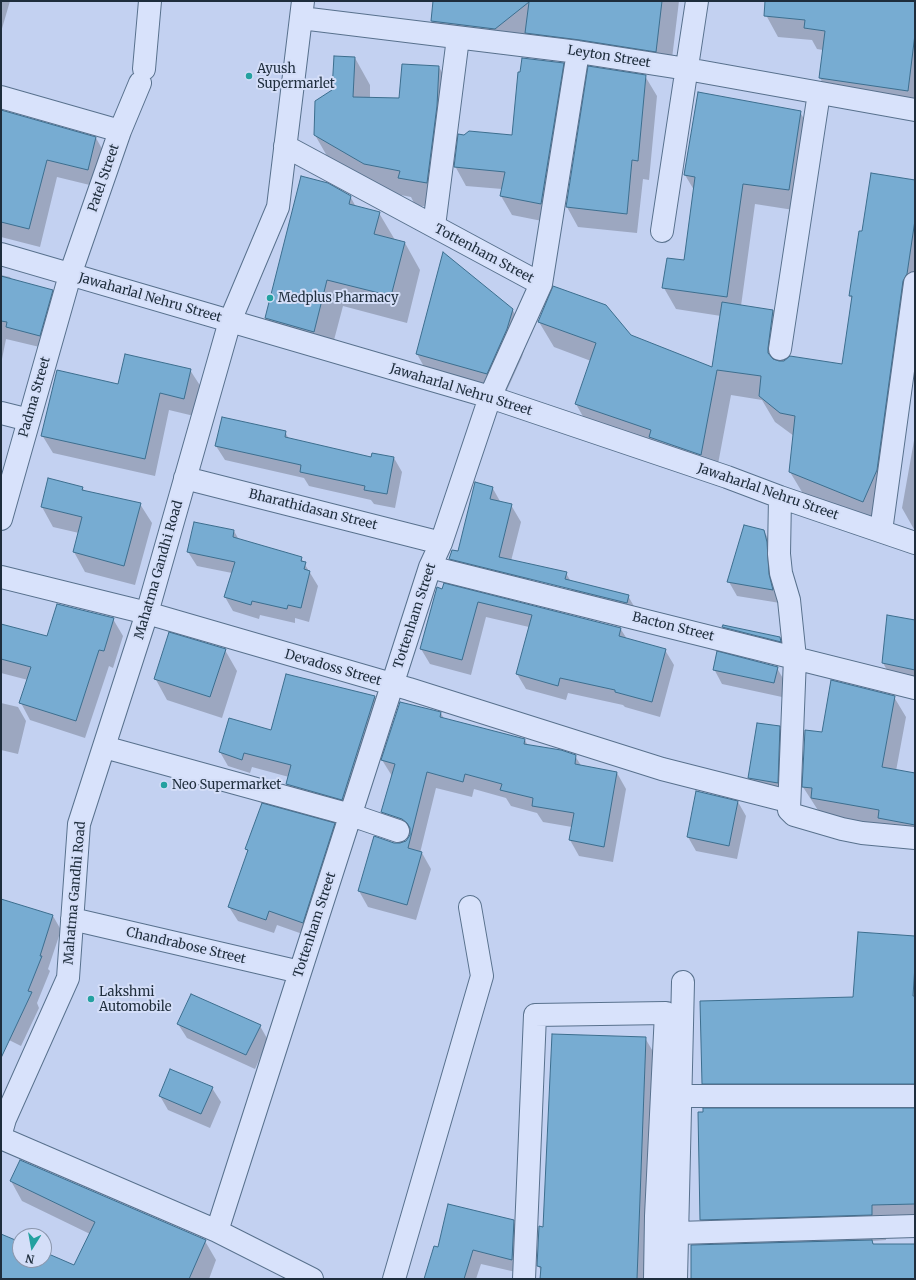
<!DOCTYPE html>
<html>
<head>
<meta charset="utf-8">
<style>
	body { margin:0 }
	#map { position:relative; width:916px; height:1280px; overflow:hidden; background:#c3d1f1; font-family:Merriweather,serif }
	canvas { display:block }
	.frame { position:absolute; inset:0; border:2px solid #1e2d3c; pointer-events:none }
	.north { position:absolute; left:12px; top:1228px; width:40px; height:40px; box-sizing:border-box; background:#d4def8; border:1px solid #8b97ad; border-radius:50%; rotate:191deg; font-size:11px; font-weight:700; line-height:16px; text-align:center; color:#1e2d3c }
	.north::after { content:''; display:block; margin:auto; width:14px; height:18px; background:#24a1a0; clip-path:polygon(50% 0,100% 100%,50% 72%,0 100%) }
</style>
</head>
<body>
<div id="map">
<canvas width="916" height="1280"></canvas>
<div class="frame"></div>
<div class="north">N</div>
</div>
<script>
const context = document.querySelector('canvas').getContext('2d');
context.lineJoin = 'round';
function paint(path, color) { context.fillStyle = color; context.fill(path, 'evenodd'); }
const toPath = rows => new Path2D(rows.map(r => 'M' + r).join(''));
function stroke(path, color, width, dash) { context.strokeStyle = color; context.lineWidth = width; context.lineCap = dash ? 'butt' : 'round'; context.setLineDash(dash || []); context.stroke(path); }
function drawText(font, color, halo, rows, align = 'center') {
  context.font = font + ' Merriweather,serif'; context.lineWidth = 4; context.setLineDash([]); context.textBaseline = 'middle'; context.strokeStyle = halo; context.fillStyle = color; for (const [text, x, y, turn = 0] of rows) {
    context.save(); context.translate(x, y); context.rotate((+turn || 0) * Math.PI / 180); context.textAlign = isNaN(turn) ? turn : align; if (halo) context.strokeText(text, 0, 0); context.fillText(text, 0, 0); context.restore();
  }
}
const shadow = toPath([
	[1,1,10,1,1,32],
	[434,1,679,1,670,75,446,45,432,21],
	[767,1,915,1,915,111,832,100,820,78,823,50,817,49,812,40,778,37,766,15],
	[355,58,370,85,370,99,400,99,439,67,454,94,442,209,415,205,411,197,380,191,331,163,315,135,333,90],
	[563,64,574,83,552,223,512,215,501,196,502,189,466,186,455,166,464,136,513,136],
	[589,67,645,76,657,96,649,180,643,179,637,233,578,227,567,207],
	[1,111,96,138,106,156,98,187,57,177,40,247,1,237],
	[800,112,812,133,800,211,755,204,741,306,773,310,787,336,783,363,843,365,852,299,850,296,863,232,915,181,915,320,878,527,805,497,790,472,794,436,775,422,762,400,731,395,715,480,590,429,576,404,591,361,554,347,539,322,630,336,713,369,721,316,676,309,664,288,684,261,694,190,685,175],
	[350,196,356,207,379,213,395,240,405,243,420,270,407,323,343,306,329,359,282,345,266,318],
	[1,275,10,277,12,280,52,290,60,305,48,349,6,339,1,364],
	[512,309,528,337,522,357,502,401,432,381,417,354],
	[190,370,201,387,194,416,169,410,155,476,53,453,42,435,118,386],
	[285,432,289,439,372,458,372,454,394,458,402,472,395,508,374,504,371,500,309,486,304,478,225,460,216,446],
	[915,435,915,531,902,508],
	[48,480,82,487,85,492,140,504,152,523,135,585,85,572,74,552,79,533,53,527,42,507],
	[492,487,501,503,511,505,521,522,511,561,566,573,571,582,628,596,638,613,460,575,450,559,458,553],
	[530,578,572,588,572,591,529,580],
	[234,531,239,540,301,558,318,586,309,622,295,618,295,623,260,615,259,619,233,611,225,597,232,573,197,566,188,552],
	[764,531,772,546,780,603,737,596,729,582],
	[766,543,768,543,770,579,768,579],
	[437,589,620,628,627,639,665,650,674,665,660,717,625,707,623,705,568,693,566,700,526,689,517,674,529,627,486,617,471,675,430,664,421,649],
	[113,619,123,636,113,668,109,666,85,738,30,720,21,703,28,680,1,673,1,625,47,637],
	[915,621,915,688,895,684,883,663],
	[723,627,780,638,788,653,731,641],
	[225,650,237,671,222,718,167,700,155,678],
	[777,668,785,682,782,697,722,684,714,669],
	[286,675,375,697,383,711,350,813,295,798,287,784,289,777,252,767,250,773,228,766,220,752,272,732],
	[894,697,906,717,896,771,915,774,915,843,823,818,803,787,822,733],
	[1,703,18,707,26,721,18,754,1,750],
	[441,713,444,719,525,740,528,746,575,756,582,767,617,773,626,789,613,862,579,856,570,840,572,827,543,822,537,813,511,806,506,798,474,789,472,797,436,788,420,853,422,853,431,869,416,920,368,907,359,891,394,844,400,844,407,841,411,835,391,828,382,812,392,776,382,760],
	[779,727,787,741,785,797,758,792,749,778],
	[738,802,746,816,737,859,696,851,688,837],
	[334,824,342,839,311,937,277,925,274,933,238,921,229,907,248,852,246,849],
	[1,900,53,916,61,930,48,969,50,971,37,1003,39,1008,21,1046,1,1036],
	[915,937,915,1230,886,1230,886,1240,872,1241,874,1245,915,1245,915,1279,692,1279,716,1245,701,1220,719,1110,703,1083,854,998],
	[178,1024,260,1026,268,1040,255,1069,187,1038],
	[645,1038,661,1065,653,1279,541,1279,541,1271,538,1265,544,1228],
	[212,1088,221,1102,210,1128,168,1110,160,1096],
	[11,1181,205,1241,216,1260,209,1279,1,1279,1,1236,20,1244,20,1260,44,1260,44,1254,74,1266,90,1234,22,1201],
	[513,1221,522,1235,520,1273,481,1264,476,1279,426,1279,438,1248]
]);
const building = toPath([
	[433,1,662,1,656,52,580,40,525,33,529,2,495,29,431,21,433,1],
	[765,1,915,1,915,34,908,91,819,78,825,31,804,28,805,20,764,16,765,1],
	[334,56,355,57,353,97,399,98,402,64,439,66,437,106,427,183,398,178,400,171,364,164,314,135,315,101,332,90,334,56],
	[522,58,564,63,541,204,500,196,505,172,454,167,458,134,464,135,469,131,512,135,518,72,520,72,522,58],
	[588,66,646,75,638,161,632,160,627,214,566,207,588,66],
	[698,92,801,111,789,190,743,184,727,297,662,288,667,258,684,260,695,177,684,175,698,92],
	[1,110,96,137,88,170,47,160,29,229,1,222,1,110],
	[871,173,915,180,915,220,907,274,903,281,877,470,863,502,789,472,795,416,780,413,759,396,761,376,717,370,701,455,649,437,651,430,575,404,596,343,538,322,553,286,606,305,631,335,712,367,722,302,773,310,768,348,768,353,773,359,779,361,784,361,790,356,842,364,852,296,849,296,859,231,862,231,871,173],
	[301,176,328,183,351,196,349,204,380,212,374,234,405,242,391,296,327,280,314,332,265,318,301,176],
	[443,252,513,309,507,329,487,374,416,354,443,252],
	[1,276,53,290,40,336,6,327,7,322,1,321,1,276],
	[125,354,191,369,184,399,160,393,145,459,41,436,57,370,118,384,125,354],
	[222,417,286,431,285,437,371,457,372,453,394,457,387,494,364,490,365,486,300,472,301,465,215,446,222,417],
	[48,478,83,487,82,490,141,503,124,566,73,552,82,517,41,507,48,478],
	[475,482,493,487,490,499,512,504,499,557,567,572,565,579,629,595,627,603,449,559,452,550,458,551,475,482],
	[194,522,234,530,233,537,302,557,301,561,306,562,304,569,310,571,301,608,288,605,287,609,252,601,251,605,224,597,235,562,187,552,194,522],
	[744,525,764,530,767,542,769,574,773,590,727,582,744,525],
	[444,583,621,628,619,636,666,649,652,702,615,692,615,690,560,678,558,686,516,674,532,615,478,602,462,660,420,649,437,587,442,589,444,583],
	[57,604,114,618,104,651,99,650,76,721,19,703,31,667,1,659,1,624,47,636,57,604],
	[887,615,915,620,915,670,882,663,887,615],
	[723,625,780,637,781,642,722,627,723,625],
	[169,632,226,649,210,697,154,679,169,632],
	[717,651,778,667,774,683,713,670,717,651],
	[286,674,375,696,342,800,286,784,291,765,244,753,242,760,219,752,229,718,271,730,286,674],
	[831,680,895,696,882,767,915,773,915,825,878,818,879,810,811,798,812,788,802,787,805,730,822,732,831,680],
	[400,702,441,712,440,717,525,739,524,744,561,750,576,755,575,764,617,772,604,847,569,840,574,813,532,806,533,798,500,790,502,784,465,774,463,782,427,772,408,848,422,852,407,905,358,891,374,836,394,843,400,843,406,841,410,835,410,828,407,823,402,819,381,812,395,764,381,760,400,702],
	[757,723,780,726,778,783,748,778,757,723],
	[696,791,738,801,729,846,687,837,696,791],
	[262,803,335,823,303,923,269,911,266,920,228,907,248,850,245,849,262,803],
	[1,899,53,915,40,956,42,956,28,991,32,992,1,1058,1,899],
	[858,932,915,936,915,965,913,996,915,996,915,1084,702,1084,700,1001,853,997,858,932],
	[191,994,261,1025,246,1055,177,1024,191,994],
	[552,1034,646,1037,637,1279,540,1279,541,1267,537,1266,539,1226,543,1227,552,1034],
	[170,1069,213,1087,201,1114,159,1096,170,1069],
	[703,1108,915,1108,915,1204,872,1205,872,1215,700,1220,698,1112,703,1112,703,1108],
	[20,1160,206,1240,189,1279,1,1279,1,1234,20,1242,20,1260,44,1260,44,1252,74,1265,95,1222,10,1181,20,1160],
	[448,1204,514,1220,512,1260,473,1250,464,1279,424,1279,434,1246,438,1247,448,1204],
	[872,1240,873,1244,915,1244,915,1279,691,1279,691,1245,872,1240]
]);
const minor = toPath([
	[301,18,578,52,687,69,915,110],
	[144,69,150,1],
	[1,97,120,131],
	[434,226,458,38],
	[662,231,697,1],
	[1,254,490,397,727,477,780,497,915,543],
	[541,284,578,52],
	[780,349,819,93],
	[1,413,29,420],
	[185,478,441,543],
	[780,497,779,554,781,573,789,600,795,658,789,810,794,815,842,829,862,833,915,838],
	[1,519,70,275,120,131,140,83],
	[881,531,915,283],
	[430,567,915,688],
	[1,577,147,613,409,689,662,769,788,801],
	[104,747,351,815,398,831],
	[72,919,300,972],
	[680,1096,915,1096],
	[1,1133,5,1119,68,978,79,824,147,613,230,321,278,207,303,1],
	[1,1138,217,1231,312,1279],
	[217,1231,430,567,441,543,490,397,541,284,285,146],
	[677,1233,915,1226],
	[394,1279,482,976,470,907],
	[524,1279,535,1015,666,1013,656,1216,655,1279],
	[676,1279,683,982]
]);
const markers = [
	[249,76,4,"#24a1a0"],
	[270,298,4,"#24a1a0"],
	[164,785,4,"#24a1a0"],
	[91,999,4,"#24a1a0"]
];
const streetNames = [
	["Leyton Street",609,57,9],
	["Patel Street",104,178,-71],
	["Tottenham Street",484,254,28],
	["Jawaharlal Nehru Street",150,298,16],
	["Jawaharlal Nehru Street",461,390,17],
	["Padma Street",35,397,-74],
	["Jawaharlal Nehru Street",768,492,19],
	["Bharathidasan Street",313,510,14],
	["Mahatma Gandhi Road",159,570,-74],
	["Tottenham Street",415,616,-72],
	["Bacton Street",673,627,14],
	["Devadoss Street",333,668,16],
	["Mahatma Gandhi Road",75,893,-85],
	["Tottenham Street",315,925,-72],
	["Chandrabose Street",186,946,13]
];
const poiNames = [
	["Ayush",257,69],
	["Supermarlet",257,84],
	["Medplus Pharmacy",278,298],
	["Neo Supermarket",172,785],
	["Lakshmi",99,992],
	["Automobile",99,1007]
];
paint(shadow, '#0003');
paint(building, '#77acd2');
stroke(building, '#3c6e8e', 1);
stroke(minor, '#58718d', 24);
stroke(minor, '#d8e2fb', 22);
for (const [x, y, r, color] of markers) { const dot = new Path2D(); dot.arc(x, y, r, 0, 2 * Math.PI); context.fillStyle = color; context.fill(dot); stroke(dot, '#d4def8', 1.5); }
drawText('13px', '#1e2d3c', '#d4def8', streetNames);
drawText('13px', '#1e2d3c', '#d4def8', poiNames, 'left');
</script>
</body>
</html>
